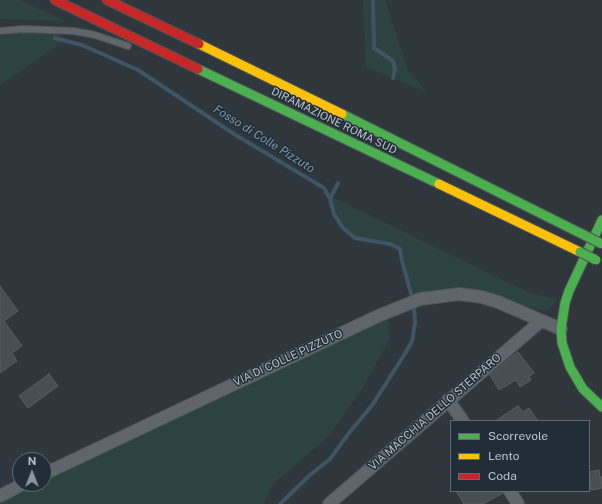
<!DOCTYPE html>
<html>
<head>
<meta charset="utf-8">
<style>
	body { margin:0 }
	#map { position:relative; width:602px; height:504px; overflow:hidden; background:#2f373c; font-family:"Public Sans",sans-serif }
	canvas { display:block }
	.legend { position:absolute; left:450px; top:420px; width:140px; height:72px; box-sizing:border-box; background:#222e37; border:1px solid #5f6a72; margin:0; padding:5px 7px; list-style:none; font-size:12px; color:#bac4cb }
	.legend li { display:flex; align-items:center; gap:8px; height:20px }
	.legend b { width:20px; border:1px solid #5f6a72 }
	.north { position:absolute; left:12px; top:452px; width:40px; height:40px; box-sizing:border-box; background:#222e37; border:1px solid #5f6a72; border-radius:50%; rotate:0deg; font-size:11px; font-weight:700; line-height:16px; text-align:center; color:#bac4cb }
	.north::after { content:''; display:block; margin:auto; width:14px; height:18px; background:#899399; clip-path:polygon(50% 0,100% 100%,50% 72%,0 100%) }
</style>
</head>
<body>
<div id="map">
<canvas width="602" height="504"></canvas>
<ul class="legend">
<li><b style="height:5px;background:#4caf50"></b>Scorrevole</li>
<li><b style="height:5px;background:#ffc107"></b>Lento</li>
<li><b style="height:5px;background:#c62828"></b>Coda</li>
</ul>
<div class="north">N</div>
</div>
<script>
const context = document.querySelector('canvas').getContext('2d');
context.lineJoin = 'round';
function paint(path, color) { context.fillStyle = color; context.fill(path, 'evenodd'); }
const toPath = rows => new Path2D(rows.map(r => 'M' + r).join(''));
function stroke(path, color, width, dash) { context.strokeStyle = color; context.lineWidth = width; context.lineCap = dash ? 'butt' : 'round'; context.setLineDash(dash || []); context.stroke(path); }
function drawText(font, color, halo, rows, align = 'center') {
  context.font = font + ' "Public Sans",sans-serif'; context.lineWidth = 3; context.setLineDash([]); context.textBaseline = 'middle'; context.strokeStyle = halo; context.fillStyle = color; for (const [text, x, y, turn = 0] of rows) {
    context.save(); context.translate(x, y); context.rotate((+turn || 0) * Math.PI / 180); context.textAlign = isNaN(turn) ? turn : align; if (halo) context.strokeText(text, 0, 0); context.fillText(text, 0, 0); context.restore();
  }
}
const green = toPath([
	[0,0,20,0,66,21,0,19],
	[363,0,385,0,408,70,427,92,366,67],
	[17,32,63,34,61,43,0,85,0,36],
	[328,195,530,293,557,299,549,309,539,310,461,288,438,289,412,297,402,261,400,249,390,244,355,238,343,228,334,214,330,199],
	[388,318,390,338,363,388,328,437,274,483,263,504,0,504,1,502,37,484,44,484,44,481,168,419]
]);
const stream = toPath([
	[373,0,374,48,393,61,395,69,393,78],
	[55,38,82,45,138,70,234,134,324,188,330,199,334,214,343,228,355,238,390,244,400,249,402,261,412,297],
	[330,199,338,183],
	[280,504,310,475,330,459,349,433,373,404,406,352,412,341,415,323,414,306]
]);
const building = toPath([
	[0,286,18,311,4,321,22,346,12,353,17,361,0,373,0,286],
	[518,352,534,373,529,376,531,380,520,387,516,380,499,390,490,375,509,359,518,352],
	[49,374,58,386,28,408,19,396,49,374],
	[518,406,523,412,529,408,538,421,495,421,518,406],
	[599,470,600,477,602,477,602,488,591,490,589,472,599,470],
	[456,491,503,491,503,493,483,504,464,504,456,491]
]);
const lane = toPath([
	[0,31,23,29,74,31,95,35,128,46]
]);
const street = toPath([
	[448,400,463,421],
	[44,474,378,316,420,299,459,294,482,297,498,302,561,329],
	[510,491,518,504],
	[0,496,23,484],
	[329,504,541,321]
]);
const fast = toPath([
	[198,69,439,184],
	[342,114,586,236],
	[602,220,569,291,565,303,561,329,562,343,570,367,583,389,602,407]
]);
const slow = toPath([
	[199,44,342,114],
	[439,184,580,252]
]);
const jam = toPath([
	[55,0,198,69],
	[107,0,199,44]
]);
const fastBridge = toPath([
	[586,236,602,244],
	[580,252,596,260]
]);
const streetNames = [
	["DIRAMAZIONE ROMA SUD",334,121,26],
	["VIA DI COLLE PIZZUTO",288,358,-25],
	["VIA MACCHIA DELLO STERPARO",435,412,-41]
];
const waterNames = [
	["Fosso di Colle Pizzuto",264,139,32]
];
paint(green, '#2c4342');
stroke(stream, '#3e5566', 4);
paint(building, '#484f53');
stroke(building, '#575e63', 1);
stroke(lane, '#4d5357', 8);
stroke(street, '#4d5357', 14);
stroke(fast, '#4d5357', 11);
stroke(slow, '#4d5357', 11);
stroke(jam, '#4d5357', 11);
stroke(lane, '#5f656a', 6);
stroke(street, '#5f656a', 12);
stroke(fast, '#4caf50', 9);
stroke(slow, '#ffc107', 9);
stroke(jam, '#c62828', 9);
stroke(fastBridge, '#4c5357', 11, []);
stroke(fastBridge, '#4caf50', 9);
drawText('11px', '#bac4cb', '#222e37', streetNames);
drawText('italic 12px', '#7d98ac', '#222e37', waterNames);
</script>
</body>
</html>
